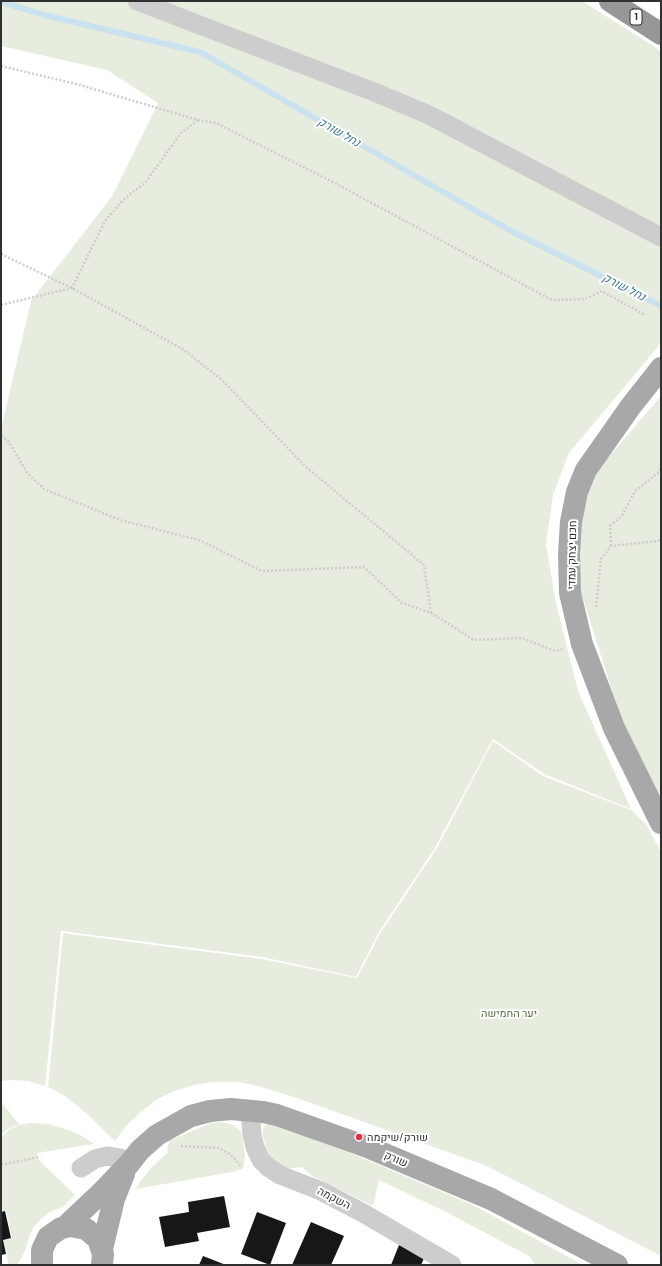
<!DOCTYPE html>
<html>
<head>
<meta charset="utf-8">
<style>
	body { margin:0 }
	#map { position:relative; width:662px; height:1266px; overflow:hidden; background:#fff; font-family:Barlow,sans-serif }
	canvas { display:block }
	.frame { position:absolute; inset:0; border:2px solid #303030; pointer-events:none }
</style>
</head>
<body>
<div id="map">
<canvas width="662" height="1266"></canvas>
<div class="frame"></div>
</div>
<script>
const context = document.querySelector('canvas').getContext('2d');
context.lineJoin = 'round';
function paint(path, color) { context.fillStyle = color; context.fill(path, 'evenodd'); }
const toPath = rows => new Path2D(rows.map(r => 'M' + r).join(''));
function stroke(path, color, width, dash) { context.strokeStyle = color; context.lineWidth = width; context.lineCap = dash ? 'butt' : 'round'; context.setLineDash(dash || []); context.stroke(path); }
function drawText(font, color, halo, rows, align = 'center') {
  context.font = font + ' Barlow,Heebo,sans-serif'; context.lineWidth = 4; context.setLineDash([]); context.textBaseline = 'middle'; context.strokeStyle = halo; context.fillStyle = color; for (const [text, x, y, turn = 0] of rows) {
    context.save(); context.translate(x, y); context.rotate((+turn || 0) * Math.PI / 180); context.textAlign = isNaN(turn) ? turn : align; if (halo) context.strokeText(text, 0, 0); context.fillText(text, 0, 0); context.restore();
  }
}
const green = toPath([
	[1,1,582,1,658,49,661,53,661,343,569,453,553,495,546,544,556,603,578,691,631,809,544,774,493,739,436,846,379,932,356,977,262,957,61,931,45,1086,28,1081,14,1080,1,1081,1,429,31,301,113,195,158,103,107,70,1,46],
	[661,396,661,802,620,716,577,580,583,507,600,467],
	[493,741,543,776,631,810,646,824,661,852,661,1256,487,1166,297,1098,258,1086,239,1082,214,1082,194,1085,172,1092,156,1100,143,1110,126,1126,115,1141,87,1114,65,1096,48,1087,63,933,262,959,357,978,381,932,437,848],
	[1,1102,19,1124,8,1129,1,1135],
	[224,1122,234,1125,241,1131,245,1155,243,1169,232,1172,136,1189,141,1180,150,1169,167,1153,169,1141,211,1123],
	[31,1123,48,1124,66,1129,82,1136,94,1144,37,1153,39,1160,75,1195,63,1207,50,1212,41,1219,33,1228,29,1237,26,1249,17,1265,9,1265,3,1240,12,1238,6,1211,1,1212,1,1137,9,1130,19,1125],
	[274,1123,372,1162,475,1206,583,1265,535,1265,529,1256,442,1210,379,1180,373,1206,312,1176,302,1167,285,1169,274,1163,266,1148,262,1131,265,1125]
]);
const stream = toPath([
	[1,2,44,15,200,52,511,231,661,306]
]);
const building = toPath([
	[224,1196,230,1227,197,1233,199,1241,165,1247,159,1217,189,1212,188,1202],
	[5,1211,11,1238,3,1240,6,1254,1,1255,1,1212],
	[257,1212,286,1223,270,1265,241,1254],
	[311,1222,344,1236,331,1265,292,1265],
	[399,1245,425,1256,421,1265,391,1265],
	[203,1256,226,1265,199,1265]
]);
const path = toPath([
	[1,66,80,85,198,120,216,123,329,180,552,300,585,299,602,291,645,315],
	[1,254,72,288,184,350,222,380,306,467,424,565,431,613],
	[1,305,72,288,105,221,125,198,145,183,181,133,198,120],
	[1,436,9,442,27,473,44,489,120,520,199,540,262,571,364,567,402,603,431,613,474,640,522,638,555,651,563,649],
	[611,546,610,526,622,516,635,491,659,472,661,467],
	[596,607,601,559,611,546,658,541,661,539],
	[181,1146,218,1148,230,1154,240,1165,243,1165],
	[1,1165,38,1157]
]);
const minor = toPath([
	[137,1,374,92,429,115,661,237],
	[250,1110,252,1135,255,1147,261,1160,268,1167,280,1175,321,1191,363,1213,452,1265],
	[81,1168,95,1159,107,1156,120,1158,129,1164]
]);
const major = toPath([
	[661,368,631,406,586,470,577,492,571,522,569,554,570,593,582,644,614,728,661,823],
	[66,1226,103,1191,129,1164,140,1150,157,1135,191,1116,210,1111,231,1109,263,1112,277,1115,370,1148,491,1199,617,1265],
	[102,1249,114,1199,124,1174],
	[42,1265,42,1250,48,1237,61,1228,71,1226,86,1229,98,1239,103,1254,102,1265]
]);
const highway = toPath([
	[610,1,661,34]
]);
const markers = [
	[359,1137,4,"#ea2f45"]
];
const shields = [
	[636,17,12]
];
const shieldNames = [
	["1",636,17]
];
const streetNames = [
	["חכם יצחק עמדי",572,555,-89],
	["שורק",396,1159,23],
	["השקמה",334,1198,27]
];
const parkNames = [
	["יער החמישה",509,1013]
];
const poiNames = [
	["שורק/שיקמה",367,1137]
];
const waterNames = [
	["נחל שורק",339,132,30],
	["נחל שורק",624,287,27]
];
paint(green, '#e7edde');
stroke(stream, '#cae1ee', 6);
paint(building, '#171717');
stroke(path, '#cdcdcd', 2.5, [2, 2]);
stroke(minor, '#cdcdcd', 19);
stroke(major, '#a8a8a8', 22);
stroke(highway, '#979797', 22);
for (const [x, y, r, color] of markers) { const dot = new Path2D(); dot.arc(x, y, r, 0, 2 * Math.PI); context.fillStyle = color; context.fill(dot); stroke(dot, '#fff', 1.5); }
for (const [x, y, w] of shields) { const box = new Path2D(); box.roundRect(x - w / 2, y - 8, w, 16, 3); context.fillStyle = '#fff'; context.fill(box); stroke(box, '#303030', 1); }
drawText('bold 10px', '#303030', null, shieldNames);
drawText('11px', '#303030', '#fff', streetNames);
drawText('11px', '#556e3c', '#fff', parkNames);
drawText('11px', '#303030', '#fff', poiNames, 'left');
drawText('italic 12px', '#3b7696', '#fff', waterNames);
</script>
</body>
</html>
